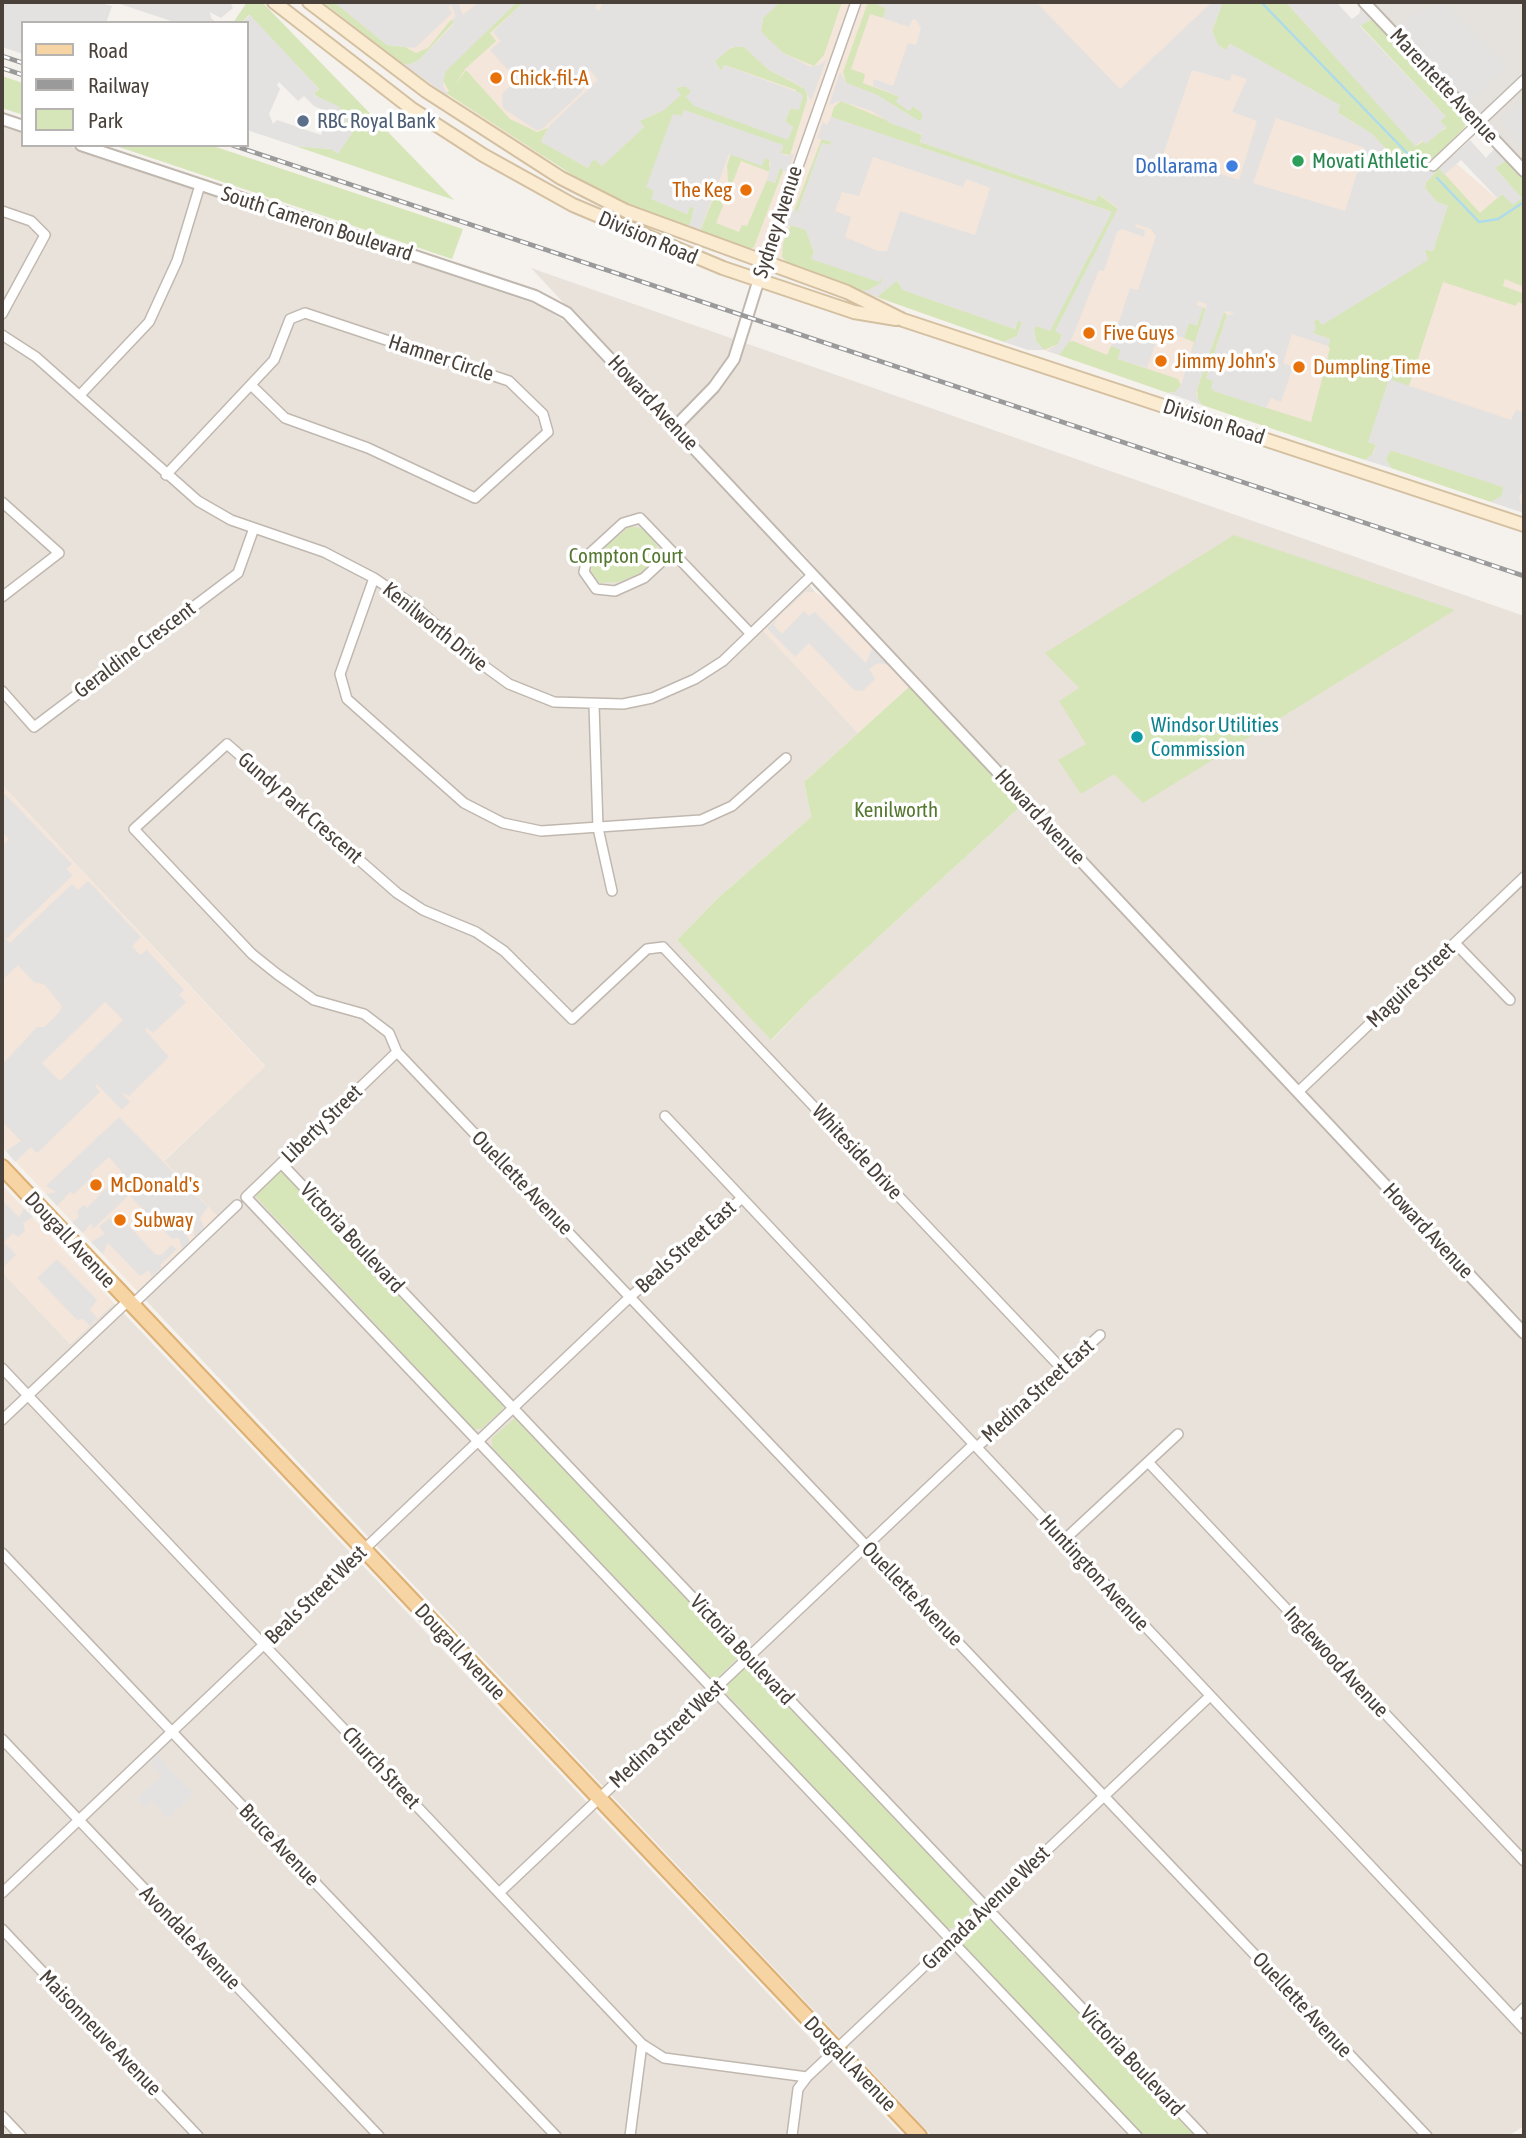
<!DOCTYPE html>
<html>
<head>
<meta charset="utf-8">
<style>
	body { margin:0 }
	#map { position:relative; width:1526px; height:2138px; overflow:hidden; background:#f5f1ec; font-family:"Asap Condensed",sans-serif }
	canvas { display:block }
	.frame { position:absolute; inset:0; border:4px solid #49413a; pointer-events:none }
	.legend { position:absolute; left:21px; top:21px; width:228px; height:126px; box-sizing:border-box; background:#fff; border:2px solid #b6b3b0; margin:0; padding:9px 12px; list-style:none; font-size:21px; color:#49413a }
	.legend li { display:flex; align-items:center; gap:14px; height:35px }
	.legend b { width:35px; border:2px solid #b6b3b0 }
</style>
</head>
<body>
<div id="map">
<canvas width="1526" height="2138"></canvas>
<div class="frame"></div>
<ul class="legend">
<li><b style="height:9px;background:#f7d4a3"></b>Road</li>
<li><b style="height:9px;background:#9a9a9a"></b>Railway</li>
<li><b style="height:19px;background:#d7e6b9"></b>Park</li>
</ul>
</div>
<script>
const context = document.querySelector('canvas').getContext('2d');
context.lineJoin = 'round';
function paint(path, color) { context.fillStyle = color; context.fill(path, 'evenodd'); }
const toPath = rows => new Path2D(rows.map(r => 'M' + r).join(''));
function stroke(path, color, width, dash) { context.strokeStyle = color; context.lineWidth = width; context.lineCap = dash ? 'butt' : 'round'; context.setLineDash(dash || []); context.stroke(path); }
function drawText(font, color, halo, rows, align = 'center') {
  context.font = font + ' "Asap Condensed",sans-serif'; context.lineWidth = 7; context.setLineDash([]); context.textBaseline = 'middle'; context.strokeStyle = halo; context.fillStyle = color; for (const [text, x, y, turn = 0] of rows) {
    context.save(); context.translate(x, y); context.rotate((+turn || 0) * Math.PI / 180); context.textAlign = isNaN(turn) ? turn : align; if (halo) context.strokeText(text, 0, 0); context.fillText(text, 0, 0); context.restore();
  }
}
const residential = toPath([
	[2,124,23,131,23,145,65,145,541,306,567,323,790,560,815,592,806,592,764,631,858,733,804,782,811,817,719,897,677,940,772,1040,809,1001,1022,805,1524,1340,1524,2126,1508,2136,932,2136,137,1291,217,1216,164,1161,265,1066,2,785],
	[531,268,1524,616,1524,1322,1245,1030,866,627,803,553,779,534],
	[2,1272,70,1344,114,1303,903,2136,2,2136]
]);
const commercial = toPath([
	[323,2,1269,2,1524,222,1524,513,1044,350,1028,350,749,253,531,151,401,63],
	[806,592,815,592,832,603,910,686,858,733,763,631],
	[2,785,265,1067,164,1160,217,1216,137,1291,2,1147],
	[2,1185,114,1303,70,1344,2,1272]
]);
const industrial = toPath([
	[1371,2,1524,2,1524,163,1468,104]
]);
const green = toPath([
	[247,2,262,2,454,200,295,146,331,149,347,124,342,110,316,96,314,93,319,89,249,15,241,23,233,23],
	[323,2,334,2,387,45,405,47,416,53,428,48,450,21,453,19,454,22,419,60,408,65,401,63],
	[517,2,524,2,490,33,496,41,465,69,455,85,466,70,510,119,537,132,548,128,541,141,588,168,592,160,596,160,602,166,644,127,639,121,664,110,675,88,685,86,788,139,793,127,785,121,791,108,798,110,796,90,725,65,721,71,715,61,729,49,738,46,744,47,769,70,807,90,807,100,790,155,781,153,783,146,684,110,652,199,687,214,690,206,694,208,690,225,683,228,602,194,446,93,449,91,442,79,449,65],
	[780,2,842,2,824,55,814,66,783,53,761,32,763,18],
	[868,2,877,2,877,4,886,8,883,18,870,14,851,69,865,74,863,83,900,97,909,111,913,106,922,113,922,119,919,121,877,95,846,83,843,72],
	[1223,2,1286,2,1416,146,1446,128,1440,121,1445,116,1360,25,1372,19,1464,116,1465,127,1426,166,1413,169,1402,166,1372,134,1337,112,1340,106,1230,44,1226,50,1218,45,1212,31],
	[2,76,23,83,23,115,2,108],
	[841,101,922,135,920,142,1095,201,1098,194,1118,209,1056,331,1062,335,1058,344,1044,350,1036,341,1034,328,1036,326,1050,330,1110,211,831,117,834,107],
	[822,138,832,141,830,145,822,144,798,210,807,213,806,216,794,211],
	[113,145,210,145,463,229,452,259],
	[731,154,761,165,765,158,769,160,770,172,741,161,732,184,728,182,727,165],
	[1506,160,1524,179,1524,287,1505,279,1503,286,1522,293,1524,304,1518,302,1516,306,1443,282,1409,386,1389,380,1369,442,1376,445,1371,457,1365,460,1202,405,1198,401,1197,389,1224,312,1227,315,1206,378,1213,381,1214,391,1311,422,1330,348,1328,346,1330,339,1313,333,1314,321,1318,319,1322,325,1425,249,1433,251,1447,206,1437,202,1425,188,1426,182,1439,168,1480,213,1502,194,1521,198,1495,168],
	[780,168,784,168,754,247,747,250,703,236,701,229,713,199,720,200,723,206,716,223,739,232,742,225,747,226,767,180,775,183],
	[791,225,806,230,814,253,812,259,879,281,883,275,881,283,869,290,856,290,791,266,782,257,783,243],
	[897,280,903,290,1015,329,1018,320,1022,322,1017,336,1004,342,877,297],
	[1203,307,1207,310,1185,375,1194,342,1184,338,1189,323,1197,325],
	[1073,341,1107,355,1111,346,1121,349,1118,359,1178,379,1181,385,1175,392,1168,393,1059,355,1068,342],
	[1390,450,1504,487,1502,496,1491,502,1391,468,1386,459],
	[630,526,644,529,660,550,641,573,619,582,600,583,591,572,593,558],
	[1234,535,1455,610,1143,803,1114,774,1081,794,1058,760,1086,744,1059,701,1079,688,1045,653],
	[910,686,1022,805,809,1001,771,1040,677,940,719,897,811,817,804,782],
	[284,1171,502,1402,503,1409,481,1429,474,1429,256,1197,257,1192,279,1172],
	[515,1418,737,1652,738,1658,717,1678,710,1677,492,1447,492,1438],
	[749,1665,753,1667,973,1901,974,1909,953,1928,946,1928,726,1693,726,1685],
	[982,1919,990,1919,1195,2136,1143,2136,962,1945,963,1938]
]);
const parking = toPath([
	[2,2,96,2,112,6,106,23,23,23,23,54,2,47],
	[114,2,235,2,231,5,233,8,221,18,210,12,211,18,217,23,177,23],
	[334,2,458,2,463,15,479,2,517,2,445,72,443,86,448,96,401,63,408,65,419,60,452,26,455,15,452,5,448,7,452,13,415,48,387,45],
	[524,2,598,2,595,8,599,11,603,2,780,2,763,18,761,32,783,53,811,67,822,64,827,58,811,101,803,87,769,70,744,47,732,47,715,61,721,71,724,65,800,93,803,96,799,110,791,108,785,121,793,127,788,140,694,106,686,97,691,91,684,86,676,88,681,95,664,110,640,121,644,127,602,166,596,160,592,161,588,168,541,142,550,125,598,80,589,69,582,92,542,129,536,130,503,108,502,94,517,80,490,50,501,41,493,32],
	[877,2,1036,2,1120,89,1212,2,1223,2,1212,30,1218,45,1226,50,1231,44,1340,105,1338,113,1372,134,1402,166,1420,169,1429,163,1437,171,1426,182,1425,188,1437,202,1448,206,1433,251,1425,250,1428,260,1322,325,1318,319,1314,321,1316,329,1313,333,1330,339,1328,346,1292,334,1283,363,1293,367,1281,402,1271,398,1266,408,1214,391,1211,388,1213,381,1206,378,1227,315,1235,314,1227,311,1224,312,1197,389,1196,396,1202,405,1168,393,1175,392,1181,385,1207,304,1198,301,1197,305,1203,307,1197,326,1189,323,1184,338,1175,335,1177,330,1162,326,1147,368,1118,359,1121,350,1111,346,1130,288,1138,290,1156,236,1151,229,1136,224,1135,227,1145,230,1144,237,1122,229,1117,232,1104,271,1099,270,1072,338,1059,355,1047,351,1058,344,1062,335,1055,331,1118,208,1099,194,1096,201,920,142,922,134,892,124,872,111,841,101,829,105,840,72,846,83,877,95,919,121,922,119,922,113,914,106,909,111,896,102,899,96,873,86,874,79,893,86,908,43,916,45,921,28,916,20,913,19,909,27,883,18,886,8,876,4],
	[1192,70,1230,81,1232,74,1247,79,1232,112,1257,121,1239,180,1163,155],
	[1276,118,1365,148,1345,211,1253,183],
	[1286,2,1336,2,1352,19,1359,14,1361,7,1372,19,1360,26,1446,117,1440,121,1446,127,1426,144,1422,140,1415,146],
	[1437,2,1445,2,1507,66,1468,104,1396,29,1421,8,1425,12],
	[250,15,319,89,314,93,316,96,338,106,346,116,347,125,355,129,338,154,331,149,295,146,247,130,247,23,241,23],
	[279,82,298,101,304,96,314,106,334,115,335,128,326,122,321,135,277,120,273,124,269,114,280,89,277,85],
	[1524,100,1524,148,1506,128,1504,120],
	[684,110,783,145,781,153,787,156,794,154,788,173,780,168,775,183,767,180,771,164,769,160,765,158,762,166,729,154,701,228,703,236,683,228,690,224,694,208,690,207,687,214,651,199,654,191,646,187,673,114,682,116],
	[831,117,1112,212,1050,331,1037,326,1034,328,1036,341,1044,350,1028,350,1004,342,1017,336,1022,322,1018,321,1015,329,903,290,898,280,877,297,856,290,869,290,881,283,883,275,879,282,811,259,814,252,806,230,791,225,785,227,791,208,806,216,798,211,822,143,830,145,832,142,817,138,823,122,827,125],
	[873,157,963,187,966,179,990,188,975,235,900,211,887,251,878,251,845,237,851,217,835,211,842,192,859,196],
	[1470,140,1486,158,1495,148,1506,160,1495,168,1522,198,1513,205,1502,194,1497,198,1461,160,1444,175,1439,168],
	[1389,379,1511,420,1516,410,1524,412,1524,495,1520,494,1519,498,1524,513,1491,502,1502,496,1503,487,1391,450,1386,459,1391,468,1365,460,1374,453,1376,445,1368,442],
	[804,611,809,616,815,612,866,663,873,647,890,665,878,663,869,669,875,679,863,691,854,690,809,643,795,657,767,628,777,619,774,625,782,634],
	[2,791,72,864,66,869,73,875,6,939,10,943,72,884,78,890,88,881,141,937,132,946,140,955,147,950,184,990,179,995,186,1002,153,1033,147,1028,145,1030,169,1057,129,1096,121,1092,130,1102,122,1110,97,1084,95,1086,100,1092,37,1153,31,1147,15,1162,6,1151,21,1141,2,1121,2,1065,37,1027,44,1027,59,1013,62,1006,45,985,34,982,18,965,2,980,2,846,9,839,2,832],
	[105,1002,123,1020,60,1081,42,1063],
	[119,1117,208,1207,200,1218,204,1228,194,1237,194,1227,188,1228,186,1235,190,1241,182,1249,179,1238,172,1239,129,1195,93,1229,91,1223,83,1233,72,1222,79,1217,77,1211,84,1205,87,1208,122,1172,109,1157,91,1173,93,1176,74,1194,70,1192,57,1206,46,1194,56,1192,46,1186],
	[2,1200,19,1217,24,1208,33,1217,23,1223,25,1231,18,1237,13,1233,4,1242,16,1255,2,1268],
	[109,1218,119,1228,127,1224,156,1255,162,1255,171,1245,177,1249,160,1265,162,1267,152,1277,149,1270,140,1276,108,1243,103,1254,91,1242,105,1234,99,1227],
	[57,1259,97,1300,90,1310,97,1318,90,1326,83,1319,77,1320,37,1278],
	[160,1752,161,1759,171,1771,194,1793,168,1819,152,1801,145,1807,137,1798,162,1776,150,1762]
]);
const stream = toPath([
	[1261,2,1409,155],
	[1437,178,1479,222,1498,219,1524,202]
]);
const minor = toPath([
	[1433,166,1524,80],
	[2,211,31,221,45,235,2,314],
	[764,263,856,2],
	[2,335,36,357,198,501,231,520,324,552,374,578,412,604,476,660,509,684,554,702,623,704,652,698,695,679,723,661,812,575],
	[80,395,149,322,177,261,200,185],
	[166,475,274,360,290,319,305,313,509,381,543,414,548,432,475,498,368,448,285,418,251,385],
	[2,502,59,553,2,597],
	[672,552,644,578,615,591,596,589,584,572,588,555,623,523,640,518,751,634],
	[374,578,340,674,347,699,464,803,503,823,541,831,701,820,732,806,786,758],
	[2,691,34,727,238,573,254,528],
	[594,705,598,828,612,891],
	[1455,943,1510,1000],
	[397,1052,246,1197,1137,2136],
	[1298,1092,1524,877],
	[665,1116,1524,2029],
	[281,1163,1203,2136],
	[132,1305,237,1205],
	[2,1368,642,2044,664,2058,807,2077],
	[1062,1369,663,947,647,949,572,1019,504,951,476,932,423,910,397,893,227,744,134,829,252,954,277,974,314,1000,364,1014,389,1033,397,1052,1427,2136],
	[2,1420,128,1301],
	[977,1447,1100,1335],
	[1148,1462,1524,1861],
	[1064,1540,1178,1434],
	[2,1553,556,2136],
	[2,1739,379,2136],
	[2,1893,630,1297,742,1198],
	[499,1893,974,1444],
	[2,1929,198,2136],
	[1514,2018,1524,2008],
	[2,2116,21,2136],
	[630,2136,642,2044],
	[792,2136,798,2089,807,2077,1210,1696]
]);
const tertiary = toPath([
	[1364,2,1524,171],
	[2,119,23,126],
	[81,145,535,296,567,313,1524,1333],
	[675,427,714,387,734,359,764,263]
]);
const secondary = toPath([
	[274,2,412,109,483,155,573,205,723,268,854,312,896,319],
	[309,2,426,91,561,178,626,211,847,292,903,320,1524,525]
]);
const primary = toPath([
	[2,1167,919,2136]
]);
const rail = toPath([
	[2,56,23,63],
	[2,68,23,75],
	[232,145,1524,576]
]);
const markers = [
	[496,78,7,"#e8710a"],
	[303,121,7,"#5c6f8a"],
	[1298,161,7,"#2e9e5b"],
	[1232,166,7,"#3f7fe0"],
	[746,190,7,"#e8710a"],
	[1089,333,7,"#e8710a"],
	[1161,361,7,"#e8710a"],
	[1299,367,7,"#e8710a"],
	[1137,737,7,"#0f9aa8"],
	[96,1185,7,"#e8710a"],
	[120,1220,7,"#e8710a"]
];
const foodNames = [
	["Chick-fil-A",510,78],
	["The Keg",732,190,"right"],
	["Five Guys",1103,333],
	["Jimmy John's",1175,361],
	["Dumpling Time",1313,367],
	["McDonald's",110,1185],
	["Subway",134,1220]
];
const streetNames = [
	["Marentette Avenue",1444,86,47],
	["Sydney Avenue",778,222,-72],
	["South Cameron Boulevard",317,224,18],
	["Division Road",648,238,23],
	["Hamner Circle",441,358,18],
	["Howard Avenue",653,403,47],
	["Division Road",1214,422,18],
	["Kenilworth Drive",435,627,39],
	["Geraldine Crescent",135,650,-37],
	["Gundy Park Crescent",300,808,41],
	["Howard Avenue",1040,817,47],
	["Maguire Street",1411,985,-44],
	["Liberty Street",322,1124,-44],
	["Whiteside Drive",857,1152,47],
	["Ouellette Avenue",522,1183,46],
	["Howard Avenue",1428,1231,47],
	["Victoria Boulevard",352,1238,47],
	["Dougall Avenue",70,1240,47],
	["Beals Street East",686,1247,-42],
	["Medina Street East",1038,1391,-42],
	["Huntington Avenue",1094,1573,47],
	["Ouellette Avenue",912,1594,46],
	["Beals Street West",316,1595,-44],
	["Victoria Boulevard",742,1650,47],
	["Dougall Avenue",460,1652,47],
	["Inglewood Avenue",1336,1662,47],
	["Medina Street West",667,1734,-43],
	["Church Street",381,1768,47],
	["Bruce Avenue",279,1845,46],
	["Granada Avenue West",986,1908,-44],
	["Avondale Avenue",190,1938,46],
	["Ouellette Avenue",1302,2005,47],
	["Maisonneuve Avenue",100,2033,46],
	["Victoria Boulevard",1132,2061,47],
	["Dougall Avenue",850,2064,46]
];
const serviceNames = [
	["RBC Royal Bank",317,121]
];
const leisureNames = [
	["Movati Athletic",1312,161]
];
const shopNames = [
	["Dollarama",1218,166]
];
const parkNames = [
	["Compton Court",626,556],
	["Kenilworth",896,810]
];
const cultureNames = [
	["Windsor Utilities",1151,725],
	["Commission",1151,749]
];
paint(residential, '#e9e2db');
paint(commercial, '#f4e6da');
paint(industrial, '#e5e1dd');
paint(green, '#d7e6b9');
paint(parking, '#e4e2e0');
stroke(stream, '#aedbec', 2.5);
stroke(minor, '#c0b8af', 12);
stroke(tertiary, '#c0b8af', 14);
stroke(secondary, '#d4c0a1', 16);
stroke(primary, '#dcaf73', 18);
stroke(minor, '#fff', 9);
stroke(tertiary, '#fff', 10);
stroke(secondary, '#fbebd0', 12);
stroke(primary, '#f7d4a3', 14);
stroke(rail, '#9a9a9a', 5);
stroke(rail, '#fff', 2.5, [8]);
for (const [x, y, r, color] of markers) { const dot = new Path2D(); dot.arc(x, y, r, 0, 2 * Math.PI); context.fillStyle = color; context.fill(dot); stroke(dot, '#fff', 2.5); }
drawText('21px', '#c56008', '#fff', foodNames, 'left');
drawText('21px', '#49413a', '#fff', streetNames);
drawText('21px', '#4e5e75', '#fff', serviceNames, 'left');
drawText('21px', '#27864d', '#fff', leisureNames, 'left');
drawText('21px', '#366cbe', '#fff', shopNames, 'right');
drawText('21px', '#557830', '#fff', parkNames);
drawText('21px', '#0d838f', '#fff', cultureNames, 'left');
</script>
</body>
</html>
